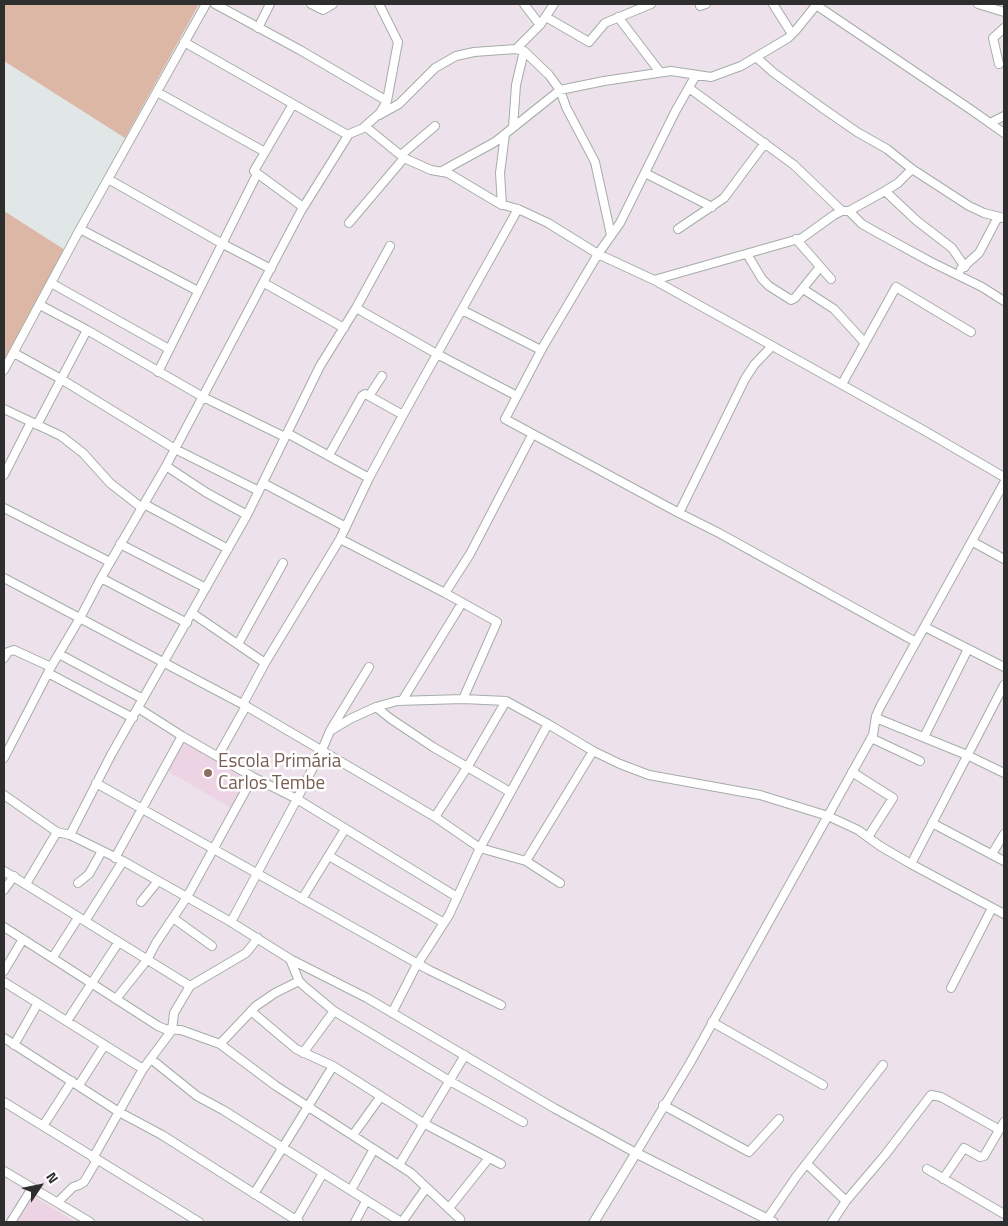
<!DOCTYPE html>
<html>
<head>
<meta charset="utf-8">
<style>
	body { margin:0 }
	#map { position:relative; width:1008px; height:1226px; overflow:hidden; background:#ede2eb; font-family:"Titillium Web",sans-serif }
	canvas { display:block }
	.frame { position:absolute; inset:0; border:5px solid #2e2e2e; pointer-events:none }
	.north { position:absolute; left:15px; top:1161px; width:50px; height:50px; -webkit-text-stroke:4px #fff; paint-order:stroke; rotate:56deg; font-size:14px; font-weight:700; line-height:20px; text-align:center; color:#2e2e2e }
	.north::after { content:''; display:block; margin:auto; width:18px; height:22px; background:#2e2e2e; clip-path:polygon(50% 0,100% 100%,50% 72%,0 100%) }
</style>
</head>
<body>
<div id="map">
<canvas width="1008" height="1226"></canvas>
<div class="frame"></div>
<div class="north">N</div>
</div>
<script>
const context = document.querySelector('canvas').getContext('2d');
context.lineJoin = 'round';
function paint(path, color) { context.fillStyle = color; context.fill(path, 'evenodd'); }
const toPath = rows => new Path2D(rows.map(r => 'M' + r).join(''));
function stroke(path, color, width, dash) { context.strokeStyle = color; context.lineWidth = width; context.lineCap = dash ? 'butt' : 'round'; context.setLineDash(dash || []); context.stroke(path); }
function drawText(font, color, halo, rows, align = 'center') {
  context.font = font + ' "Titillium Web",sans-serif'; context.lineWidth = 5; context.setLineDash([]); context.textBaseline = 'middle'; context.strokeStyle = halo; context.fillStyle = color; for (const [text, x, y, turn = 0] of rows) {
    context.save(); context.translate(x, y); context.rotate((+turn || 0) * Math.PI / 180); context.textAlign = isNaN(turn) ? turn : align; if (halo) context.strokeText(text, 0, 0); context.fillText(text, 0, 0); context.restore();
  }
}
const industrial = toPath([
	[4,4,199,4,65,250,4,211]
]);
const education = toPath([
	[182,736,253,777,233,809,164,769],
	[32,1195,75,1222,14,1222]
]);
const green = toPath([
	[4,4,199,4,125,138,4,61],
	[4,211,65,250,4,363]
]);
const minor = toPath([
	[215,4,300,50,387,101],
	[311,4,323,10,333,4],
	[524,4,540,25],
	[773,4,792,34],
	[978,4,1004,12],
	[816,5,970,109,1004,133],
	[700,6,706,4],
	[546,17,589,42,605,23,651,4],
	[618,17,660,72],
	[258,28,270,4],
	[184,42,346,134,349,134,366,127,404,158,431,170,448,173,500,204,518,209,548,223,598,254,654,280,925,431,1004,477],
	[516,49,540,25,554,4],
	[757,58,774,73,821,107,857,132,887,149,912,169,969,206,984,213,1004,218],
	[999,64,993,38,1004,28],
	[696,75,675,112,620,223,598,254,544,345,505,419,679,513,719,533,916,642],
	[689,88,794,165,842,211],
	[157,92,265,152],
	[293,104,254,171,303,207],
	[379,115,399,104,435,68,456,56,474,52,516,49,524,51,549,75,560,90,566,107,595,162,611,235],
	[990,123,1004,116],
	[364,127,380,113,387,101,398,42,379,4],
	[513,127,516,85,524,51],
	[401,155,435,126],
	[442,171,495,142,560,90,604,81,671,71,711,77,741,66,788,38,796,30,817,4],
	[645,173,712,207],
	[108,179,221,243,271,269],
	[885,191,917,221,952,248,965,267],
	[502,205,500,173,505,134],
	[849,211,862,224,876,232,931,262,982,287,1004,301],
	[349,223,404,158],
	[80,229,198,291],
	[678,229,724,198,765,143],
	[796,239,831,279],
	[747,254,762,279,769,286,791,300,795,298,820,267],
	[961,269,979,253,998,217],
	[654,280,802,238,834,215,842,211,849,211,885,191,898,183,912,169],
	[51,283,169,349],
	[264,283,344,328],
	[803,289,834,309,864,342],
	[40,305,87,330,203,397,285,437],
	[356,308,437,354,517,396],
	[462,310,541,350],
	[14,353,61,379,175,449,259,491],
	[4,370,80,229,206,4],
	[158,372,257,174],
	[842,384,896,287,971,332],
	[369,396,382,376],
	[4,409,61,436,83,453,110,483,142,508],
	[37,425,87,330],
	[287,433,369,478],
	[329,455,362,396,365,394,369,396,403,415],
	[166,466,207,493,247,515],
	[4,475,31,422],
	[263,483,346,527],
	[144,504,228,549],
	[4,508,110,562],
	[679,513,745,379,754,365,772,346],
	[340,539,445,593,497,622,463,699],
	[973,542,1004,559],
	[120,544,206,588],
	[4,578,246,706,435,817,480,848,526,861,560,883],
	[101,578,187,623],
	[445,593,470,554,532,435],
	[192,613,265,663],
	[925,627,1004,667],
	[238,644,283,563],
	[59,654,143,699],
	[4,658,8,652,14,650,51,667],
	[48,673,133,718],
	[402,701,462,603],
	[243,704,265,663,340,539,369,478,403,415,518,209],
	[376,707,391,719,433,747,510,792],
	[138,708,182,736,253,777,297,799,457,897],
	[876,718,967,755,1004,773],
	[331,729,369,667],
	[924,737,968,649],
	[871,738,920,761],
	[218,756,246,706],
	[4,758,51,667,80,618,101,578,166,466,301,211,349,134],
	[852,772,893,798,868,837],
	[96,783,429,970,501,1005],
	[4,795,57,832,70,835,123,861,231,922,290,959,367,998,554,1108,636,1153,690,1063,873,735,876,716,880,707,1004,483],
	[435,817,468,766,506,701],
	[932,823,1004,861],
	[70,835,111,755,247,515,320,366,356,308,390,246],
	[992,854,1004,834],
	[329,856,444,923],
	[115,858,182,736],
	[526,861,593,751],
	[911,864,1004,685],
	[4,871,190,986],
	[78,883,89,874,102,851],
	[26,884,57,832],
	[4,890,14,876],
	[302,899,345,829],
	[141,902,158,881],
	[173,918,212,946],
	[85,921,123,861],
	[231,922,297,799,322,750,330,731,350,719,376,707,397,701,463,699,506,701,548,724,593,751,620,764,649,775,760,795,828,816,858,830,880,846,911,864,1004,914],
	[4,927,158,1026,165,1029,181,1030,220,1044,276,1086,411,1173,460,1219],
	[53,957,78,918],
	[290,959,299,981,304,986,334,1011,448,1080,523,1122],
	[4,971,23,939],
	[4,982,143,1069],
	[951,988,992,908],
	[116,999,147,960,156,943,187,897,253,777],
	[251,1011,296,1049,333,1066,423,1123,501,1164],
	[392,1013,415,968,449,915,480,848,548,724],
	[67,1021,118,943],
	[712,1022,823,1085],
	[4,1038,119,1112,162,1135,299,1222],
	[220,1044,256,1006,275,993,299,981],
	[14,1045,38,1003],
	[303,1053,334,1011],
	[151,1059,197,1096,223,1110,401,1222],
	[79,1085,104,1046],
	[4,1102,199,1222],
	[663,1105,749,1152,779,1119],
	[43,1126,72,1081],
	[353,1135,381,1096],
	[93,1158,143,1069,172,1030,174,1013,190,986,246,953,258,938],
	[807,1164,846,1201],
	[399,1165,465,1055],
	[927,1169,1004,1214],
	[4,1171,90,1222],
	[943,1179,964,1148,980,1157,984,1156,1004,1122],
	[351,1190,374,1149],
	[254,1194,333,1066],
	[58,1202,73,1187,79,1185,84,1182,97,1160],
	[449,1208,489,1158],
	[767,1219,796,1177,883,1065],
	[296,1220,323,1173],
	[11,1222,32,1188],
	[355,1222,366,1201],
	[402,1222,426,1188],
	[832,1222,846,1201,885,1155,931,1095,941,1097,998,1129]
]);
const tertiary = toPath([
	[594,1222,636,1153,773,1222]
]);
const markers = [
	[208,773,5,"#8d6e63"]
];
const educationNames = [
	["Escola Primária",218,762],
	["Carlos Tembe",218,784]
];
paint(industrial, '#e1e7e7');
paint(education, '#edd4e4');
paint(green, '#ddb7a5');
stroke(minor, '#a4ada8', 10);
stroke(tertiary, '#a4ada8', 11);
stroke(minor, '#fff', 8);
stroke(tertiary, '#fff', 9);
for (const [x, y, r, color] of markers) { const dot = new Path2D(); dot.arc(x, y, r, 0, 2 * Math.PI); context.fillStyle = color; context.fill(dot); stroke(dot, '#fff', 2); }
drawText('19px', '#785e54', '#fff', educationNames, 'left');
</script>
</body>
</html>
